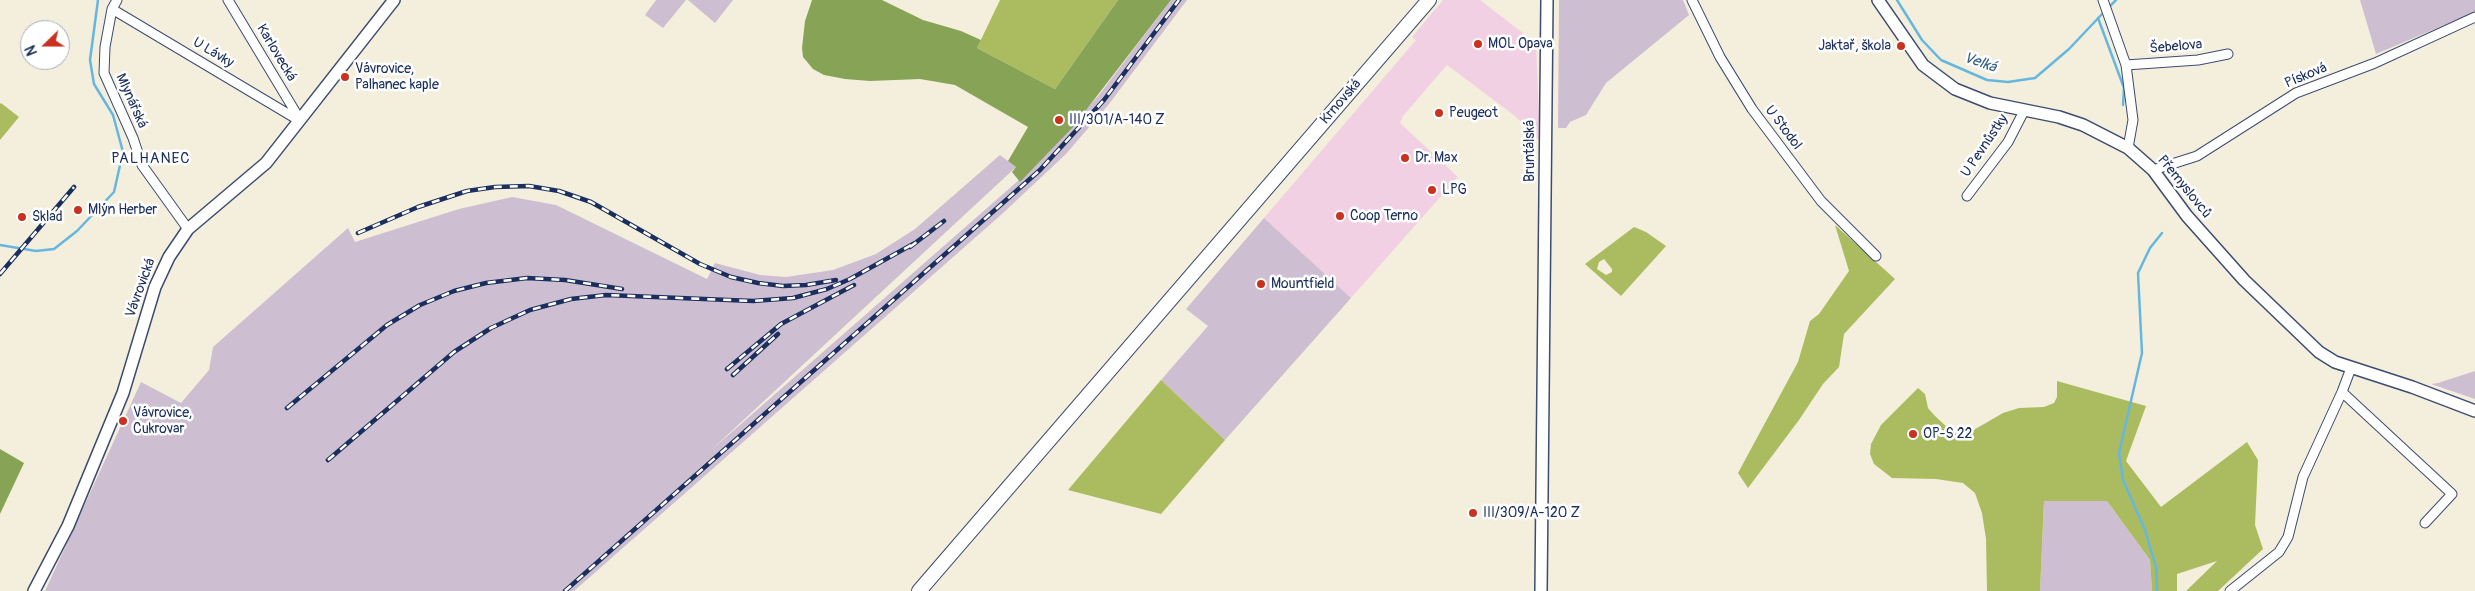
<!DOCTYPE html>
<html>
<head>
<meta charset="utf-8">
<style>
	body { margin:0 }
	#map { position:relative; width:2475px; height:591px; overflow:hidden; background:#f4efdc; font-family:Pangolin,sans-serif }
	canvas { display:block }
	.north { position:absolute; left:20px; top:20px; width:50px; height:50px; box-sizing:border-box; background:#fff; border:1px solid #a4acbf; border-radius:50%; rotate:248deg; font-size:14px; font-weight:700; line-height:20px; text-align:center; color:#1b2f5e }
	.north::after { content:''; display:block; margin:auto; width:18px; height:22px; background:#c8321e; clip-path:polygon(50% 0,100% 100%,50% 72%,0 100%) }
</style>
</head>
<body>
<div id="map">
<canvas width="2475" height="591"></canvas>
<div class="north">N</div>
</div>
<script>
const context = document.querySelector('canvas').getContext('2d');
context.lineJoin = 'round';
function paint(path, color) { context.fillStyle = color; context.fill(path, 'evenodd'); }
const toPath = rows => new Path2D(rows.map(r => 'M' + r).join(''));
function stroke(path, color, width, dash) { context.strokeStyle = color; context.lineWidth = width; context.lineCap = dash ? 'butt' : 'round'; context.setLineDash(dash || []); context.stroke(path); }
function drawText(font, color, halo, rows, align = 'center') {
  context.font = font + ' Pangolin,sans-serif'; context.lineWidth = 5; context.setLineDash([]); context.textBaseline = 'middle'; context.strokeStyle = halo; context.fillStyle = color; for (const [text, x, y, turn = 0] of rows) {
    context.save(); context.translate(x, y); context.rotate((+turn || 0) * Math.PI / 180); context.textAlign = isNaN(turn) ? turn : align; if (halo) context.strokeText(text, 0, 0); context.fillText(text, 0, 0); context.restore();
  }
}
const built = toPath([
	[1443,0,1480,0,1536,43,1540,141,1515,116,1447,65,1403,116,1400,123,1458,177,1351,298,1264,218,1416,40,1412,37]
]);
const industrial = toPath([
	[656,0,686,0,663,28,645,15],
	[688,0,733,0,715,23],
	[1171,0,1187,0,1109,104,1066,154,1002,214,574,591,45,591,141,382,181,403,209,370,213,347,348,228,355,242,459,209,512,197,556,205,707,279,715,263,760,275,786,277,833,270,876,254,915,229,1000,155,1016,167,709,452,1036,165,1099,95],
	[1559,0,1683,0,1689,15,1606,83,1586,115,1570,122,1566,128,1558,128],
	[2360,0,2475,0,2475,12,2376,54],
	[1264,218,1351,298,1225,440,1161,380,1208,326,1186,309],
	[2475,371,2475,399,2431,384,2438,383],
	[2044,501,2107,501,2150,560,2152,591,2040,591]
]);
const green = toPath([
	[1000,0,1118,0,1055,89,977,48],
	[1,103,19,117,0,140,0,104],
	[1835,225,1895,279,1844,334,1839,367,1823,384,1799,420,1748,488,1738,473,1798,362,1810,321,1819,314,1849,271],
	[1634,227,1646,232,1666,246,1621,296,1585,264],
	[1604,259,1612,269,1612,272,1606,275,1597,269,1599,262],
	[1161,380,1225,440,1161,514,1068,490],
	[2057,381,2146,406,2126,461,2161,507,2247,442,2258,460,2255,525,2263,549,2218,591,2186,591,2217,561,2177,574,2177,591,2152,591,2150,560,2107,501,2044,501,2040,591,1987,591,1986,539,1982,513,1975,493,1963,483,1936,479,1892,478,1874,464,1870,454,1871,444,1881,425,1918,388,1925,394,1928,408,1934,415,1950,430,1959,435,1965,435,2003,413,2019,408,2044,407,2054,403,2057,397]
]);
const forest = toPath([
	[812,0,882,0,923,20,961,31,981,40,977,48,1055,89,1118,0,1171,0,1073,127,1020,182,1012,172,1016,167,1008,161,1028,127,955,85,920,79,870,81,845,79,824,75,813,69,803,57,802,48,805,21],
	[0,449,24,463,0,514]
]);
const stream = toPath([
	[1897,0,1922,40,1941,60,1987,80,2008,82,2035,78,2069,49,2104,12],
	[2108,8,2116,0],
	[2098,18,2124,88,2123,105],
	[0,245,36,251,54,249,77,231,114,192,123,152,113,115,94,84,90,60,98,0],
	[2157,591,2156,567,2145,530,2123,480,2119,453,2142,353,2138,273,2150,248,2162,233]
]);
const street = toPath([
	[117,0,112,9,105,47,104,73,133,138,142,165,188,229],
	[228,0,299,118],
	[1692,0,1720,57,1752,109,1821,201,1876,256],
	[2103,0,2126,65,2133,120,2128,148],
	[112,9,300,121],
	[2126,65,2198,60,2228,54],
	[2153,170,2197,156,2296,93,2375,63,2475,17],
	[1967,196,2008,142,2024,111],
	[2342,392,2452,494,2425,523],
	[2230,591,2279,552,2288,537,2303,477,2342,392,2351,368]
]);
const secondary = toPath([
	[1878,0,1923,65,1955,89,1990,103,2059,117,2083,125,2128,148,2153,170,2187,216,2244,280,2319,352,2335,362,2412,387,2475,411],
	[34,591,68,526,123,393,155,287,169,257,188,229,266,163,394,0],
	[1541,591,1547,0]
]);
const primary = toPath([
	[919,591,1429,0]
]);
const rail = toPath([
	[358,233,418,207,467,191,495,187,529,186,559,191,591,202,700,264,731,277,758,283,783,286,806,285,836,280],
	[910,247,944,221],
	[0,274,74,187],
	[727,369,781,324,854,285],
	[733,375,778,334],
	[287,408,387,325,420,305,454,291,486,283,527,278,565,280,622,289],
	[328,460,454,352,491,328,530,310,571,299,606,295,753,301,793,298,827,289,850,279,915,243],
	[565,591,1040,170,1104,100,1179,0]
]);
const markers = [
	[1478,44,5,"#c8321e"],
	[1901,46,5,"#c8321e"],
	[345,77,5,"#c8321e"],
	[1439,113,5,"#c8321e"],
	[1059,120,5,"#c8321e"],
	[1405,158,5,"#c8321e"],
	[1432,190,5,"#c8321e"],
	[78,210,5,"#c8321e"],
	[1340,216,5,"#c8321e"],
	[22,217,5,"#c8321e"],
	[1261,284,5,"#c8321e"],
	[123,421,5,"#c8321e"],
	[1913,434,5,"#c8321e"],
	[1473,513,5,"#c8321e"]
];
const poiNames = [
	["MOL Opava",1488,44],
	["Jaktař, škola",1891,46,"right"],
	["Vávrovice,",355,69],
	["Palhanec kaple",355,85],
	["Peugeot",1449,113],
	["III/301/A-140 Z",1069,120],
	["Dr. Max",1415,158],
	["LPG",1442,190],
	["Mlýn Herber",88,210],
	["Coop Terno",1350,216],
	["Sklad",32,217],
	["Mountfield",1271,284],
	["Vávrovice,",133,413],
	["Cukrovar",133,429],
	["OP-S 22",1923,434],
	["III/309/A-120 Z",1483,513]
];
const streetNames = [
	["Šebelova",2176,47,-5],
	["U Lávky",213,53,31],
	["Karlovecká",276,53,59],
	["Písková",2306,76,-23],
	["Mlynářská",131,101,66],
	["Krnovská",1341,102,-49],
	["U Stodol",1783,128,53],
	["U Pevnůstky",1985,146,-56],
	["Bruntálská",1530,151,-90],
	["Přemyslovců",2184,187,51],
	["Vávrovická",141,288,-70]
];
const waterNames = [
	["Velká",1980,63,19]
];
const neighbourhoodNames = [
	["PALHANEC",151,159]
];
paint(built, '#f1d0e3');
paint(industrial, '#cebed1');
paint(green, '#aabc5f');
paint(forest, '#87a456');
stroke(stream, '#65b7e0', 2.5);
stroke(street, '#3c4c71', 11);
stroke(secondary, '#3c4c71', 14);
stroke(primary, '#3c4c71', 16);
stroke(street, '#fff', 9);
stroke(secondary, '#fff', 11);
stroke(primary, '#fff', 14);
stroke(rail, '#1b2f5e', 4.5);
stroke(rail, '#fff', 2.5, [8]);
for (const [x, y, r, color] of markers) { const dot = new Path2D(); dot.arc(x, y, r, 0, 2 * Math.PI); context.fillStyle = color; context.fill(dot); stroke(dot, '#fff', 2); }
drawText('14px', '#1b2f5e', '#fff', poiNames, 'left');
drawText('14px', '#1b2f5e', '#fff', streetNames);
drawText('italic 15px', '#355f8c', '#fff', waterNames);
context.letterSpacing = '1px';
drawText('15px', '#1b2f5e', '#fff', neighbourhoodNames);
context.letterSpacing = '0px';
</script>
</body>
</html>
